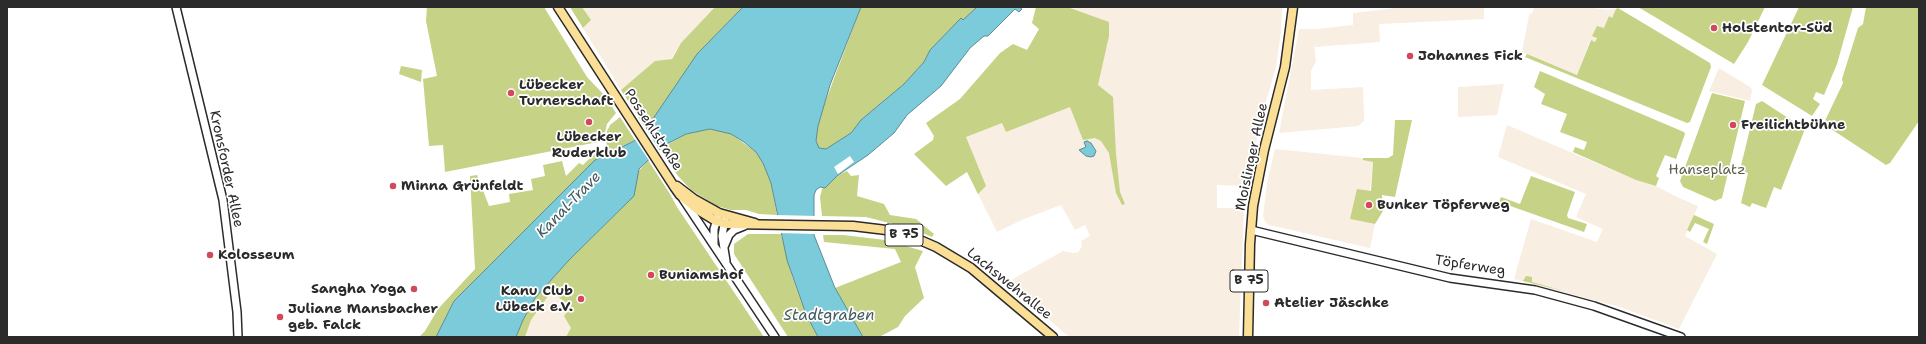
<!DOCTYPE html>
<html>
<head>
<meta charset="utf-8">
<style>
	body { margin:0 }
	#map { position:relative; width:1926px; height:344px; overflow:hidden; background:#fff; font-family:"Shantell Sans",sans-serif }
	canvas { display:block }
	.frame { position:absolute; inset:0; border:8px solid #2b2b2b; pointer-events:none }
</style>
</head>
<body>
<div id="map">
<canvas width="1926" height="344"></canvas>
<div class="frame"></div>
</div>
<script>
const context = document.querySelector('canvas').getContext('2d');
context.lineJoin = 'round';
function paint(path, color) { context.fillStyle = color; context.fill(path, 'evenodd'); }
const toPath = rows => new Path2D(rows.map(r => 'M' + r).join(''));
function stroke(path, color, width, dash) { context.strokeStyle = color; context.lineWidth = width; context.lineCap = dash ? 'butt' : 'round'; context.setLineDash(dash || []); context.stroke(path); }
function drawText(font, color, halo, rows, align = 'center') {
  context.font = font + ' "Shantell Sans",sans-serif'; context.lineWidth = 3.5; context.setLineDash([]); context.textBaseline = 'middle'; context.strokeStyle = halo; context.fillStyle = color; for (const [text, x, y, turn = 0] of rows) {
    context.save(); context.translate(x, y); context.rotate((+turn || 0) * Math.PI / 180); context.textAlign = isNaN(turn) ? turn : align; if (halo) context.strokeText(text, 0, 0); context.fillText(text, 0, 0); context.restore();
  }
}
const built = toPath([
	[582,7,715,7,681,43,671,59,656,61,621,90,583,28,591,20],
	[1064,7,1282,7,1281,32,1276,67,1262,115,1247,186,1217,185,1217,208,1244,208,1239,337,1069,337,1012,287,1013,279,1063,251,1073,253,1078,252,1082,247,1081,241,1090,236,1085,225,1075,230,1061,205,1024,219,997,232,967,172,945,142,959,133],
	[1405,7,1484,7,1484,19,1379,24,1380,42,1315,47,1314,43,1316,61,1311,71,1311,90,1363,87,1364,121,1358,126,1279,133,1299,29,1317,29,1353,25,1353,13],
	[1534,7,1590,7,1605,10,1616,9,1612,18,1609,16,1604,29,1597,26,1597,37,1595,42,1590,40,1577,75,1522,52,1529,15,1533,12],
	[1719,68,1750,87,1752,90,1750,101,1709,91],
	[1504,84,1497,115,1458,117,1458,87],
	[1507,125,1636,180,1656,186,1677,197,1698,206,1685,236,1717,254,1679,329,1620,307,1514,279,1531,219,1597,242,1603,229,1576,217,1586,194,1498,157],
	[1275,149,1363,158,1363,160,1373,161,1370,191,1350,219,1375,224,1370,248,1269,225,1265,222,1263,216,1267,183],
	[550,292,571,306,567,319,572,328,566,337,525,337,531,320]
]);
const green = toPath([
	[427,7,544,7,587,77,605,96,616,113,607,124,603,141,445,172,443,145,429,146,423,79,437,76,426,21],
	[570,7,582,7,591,20,583,28],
	[715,7,743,7,697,54,646,129,621,90,655,61,672,59,681,43],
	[861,7,977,7,963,20,961,19,930,50,924,62,904,84,861,120,851,133,826,149,819,148,816,141,818,126,821,113],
	[1036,7,1067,7,1109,22,1109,36,1098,85,1113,97,1116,154,1120,192,1125,204,1122,205,1116,193,1109,153,1101,141,1095,138,1083,140,1070,107,1006,132,1002,123,966,137,986,186,978,194,967,172,946,186,914,154,933,140,934,136,926,123,960,99,1000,53,1013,44,1027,50,1039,29,1032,23],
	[1638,7,1765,7,1748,42,1734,64],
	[1799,7,1853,7,1837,64,1824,95,1816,92,1813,99,1820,104,1812,116,1762,85],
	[1866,7,1919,7,1919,121,1890,163,1886,165,1825,125,1824,123,1843,83,1842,79,1858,28,1863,24],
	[1618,8,1710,63,1711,67,1690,122,1687,123,1525,57,1527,54,1577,75,1591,40,1595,42,1597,38,1592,36,1597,26,1604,28,1609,16,1612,18,1616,9],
	[401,66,422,70,421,82,399,74],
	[1540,71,1684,132,1685,134,1676,159,1665,155,1656,176,1659,178,1656,186,1636,180,1573,152,1575,147,1584,150,1587,142,1560,132,1567,114,1541,104,1545,94,1534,87],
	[1712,93,1745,101,1722,198,1715,201,1683,187,1680,181],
	[1762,101,1805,129,1781,190,1774,187,1766,208,1752,203,1750,207,1741,203,1748,173,1740,170,1756,104],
	[620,117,635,140,598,158,454,301,438,334,436,337,419,337,425,331,438,309,475,269,470,176,477,175,489,206,510,202,509,194,533,190,531,179,545,176,543,165,562,161,566,176,579,163,583,165,592,156,607,148,606,139,607,131,610,125],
	[1395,120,1412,120,1395,197,1382,195,1383,211,1375,224,1350,219,1357,189,1371,191,1373,162,1363,160,1363,158,1388,158,1393,155],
	[710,129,731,134,756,152,763,163,771,183,777,215,759,214,746,210,731,210,717,206,691,190,678,176,660,149,686,134],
	[648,160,670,194,677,207,764,337,566,337,571,328,564,316,571,306,551,292,531,320,525,337,516,337,523,320,535,298,569,260,634,196,637,173],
	[847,171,851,176,859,175,857,196,884,204,890,215,916,219,934,234,932,237,913,229,866,217,822,216,820,197,822,189,838,175],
	[1531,176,1575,192,1567,215,1568,218,1587,224,1584,232,1499,202,1501,197,1520,204],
	[1694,215,1714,224,1707,244,1703,242,1709,229,1695,223,1690,232,1687,230],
	[748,234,781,234,792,276,806,314,818,337,788,337,734,254,734,244],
	[823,235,843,235,885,240,923,251,915,267,924,298,905,316,898,327,879,337,863,337,835,288,901,262,895,249,824,242],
	[1526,276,1532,277,1532,282,1564,291,1523,281]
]);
const water = toPath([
	[743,7,861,7,830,85,818,126,816,141,819,148,826,149,851,133,861,120,904,84,924,62,930,50,961,18,963,20,977,7,1019,7,1022,9,1019,12,1015,9,988,36,984,36,970,48,941,86,907,115,894,133,868,155,838,175,825,188,820,187,816,190,814,195,814,235,835,288,863,337,818,337,806,314,787,260,771,183,763,163,756,152,744,142,731,134,710,129,686,134,663,146,639,169,634,196,569,260,535,298,523,320,516,337,436,337,454,301,595,160,634,141,646,129,697,54,743,7],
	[1087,141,1091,143,1096,151,1094,156,1091,157,1086,156,1079,150,1086,147,1084,142,1087,141]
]);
const pier = toPath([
	[645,127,660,151,650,162,634,138],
	[850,156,854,162,838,174,834,167],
	[775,215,816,216,816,234,779,233]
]);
const secondary = toPath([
	[176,7,223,200,237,312,238,337],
	[683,199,775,337],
	[725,219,722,236,726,261],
	[1251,230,1450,278,1535,290,1594,306,1681,337],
	[714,244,714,229,719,213],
	[724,247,729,235,734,230,744,226]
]);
const primary = toPath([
	[558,7,675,188,680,195,698,210,716,221,728,224,853,226,886,230,913,237,936,247,971,268,1053,337],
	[677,186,694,199,719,213,755,223],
	[1248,337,1250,244,1253,206,1264,150,1285,67,1293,7]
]);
const markers = [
	[1714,28,4,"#d1495b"],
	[1410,56,4,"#d1495b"],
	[511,93,4,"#d1495b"],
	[589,122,4,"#d1495b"],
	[1733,125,4,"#d1495b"],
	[393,186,4,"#d1495b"],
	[1369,205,4,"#d1495b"],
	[210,255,4,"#d1495b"],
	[651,275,4,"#d1495b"],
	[414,289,4,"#d1495b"],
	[581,299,4,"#d1495b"],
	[1266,303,4,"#d1495b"],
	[280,317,4,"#d1495b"]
];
const shields = [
	[904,235,38],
	[1249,281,38]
];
const shieldNames = [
	["B 75",904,235],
	["B 75",1249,281]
];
const poiNames = [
	["Holstentor-Süd",1722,28],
	["Johannes Fick",1418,56],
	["Lübecker",519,85],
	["Turnerschaft",519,101],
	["Freilichtbühne",1741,125],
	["Lübecker",589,137,"center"],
	["Ruderklub",589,153,"center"],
	["Minna Grünfeldt",401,186],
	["Bunker Töpferweg",1377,205],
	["Kolosseum",218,255],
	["Buniamshof",659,275],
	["Sangha Yoga",406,289,"right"],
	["Kanu Club",573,291,"right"],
	["Lübeck e.V.",573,307,"right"],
	["Atelier Jäschke",1274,303],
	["Juliane Mansbacher",288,309],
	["geb. Falck",288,325]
];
const streetNames = [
	["Possehlstraße",653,130,57],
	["Moislinger Allee",1252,157,-78],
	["Kronsforder Allee",226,169,78],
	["Töpferweg",1470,266,9],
	["Lachswehrallee",1009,284,39]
];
const parkNames = [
	["Hanseplatz",1707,170]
];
const waterNames = [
	["Kanal-Trave",569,205,-46],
	["Stadtgraben",829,316]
];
paint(built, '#f8eee1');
paint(green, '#c6d285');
paint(water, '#7ccbda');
stroke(water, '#5c8b94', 1);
paint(pier, '#fff');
stroke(secondary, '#2b2b2b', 10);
stroke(primary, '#2b2b2b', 11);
stroke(secondary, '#fff', 7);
stroke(primary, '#fbdf96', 8);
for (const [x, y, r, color] of markers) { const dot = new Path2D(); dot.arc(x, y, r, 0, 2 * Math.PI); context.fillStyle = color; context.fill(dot); stroke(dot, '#fff', 1.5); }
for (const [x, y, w] of shields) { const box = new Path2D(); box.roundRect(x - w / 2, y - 11, w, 22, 3); context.fillStyle = '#fff'; context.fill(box); stroke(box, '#2b2b2b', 1); }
drawText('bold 13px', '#2b2b2b', null, shieldNames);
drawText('bold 14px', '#2b2b2b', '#fff', poiNames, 'left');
drawText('14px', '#2b2b2b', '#fff', streetNames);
drawText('14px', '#5a5d46', '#fff', parkNames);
drawText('italic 15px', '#435b60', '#fff', waterNames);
</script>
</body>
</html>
